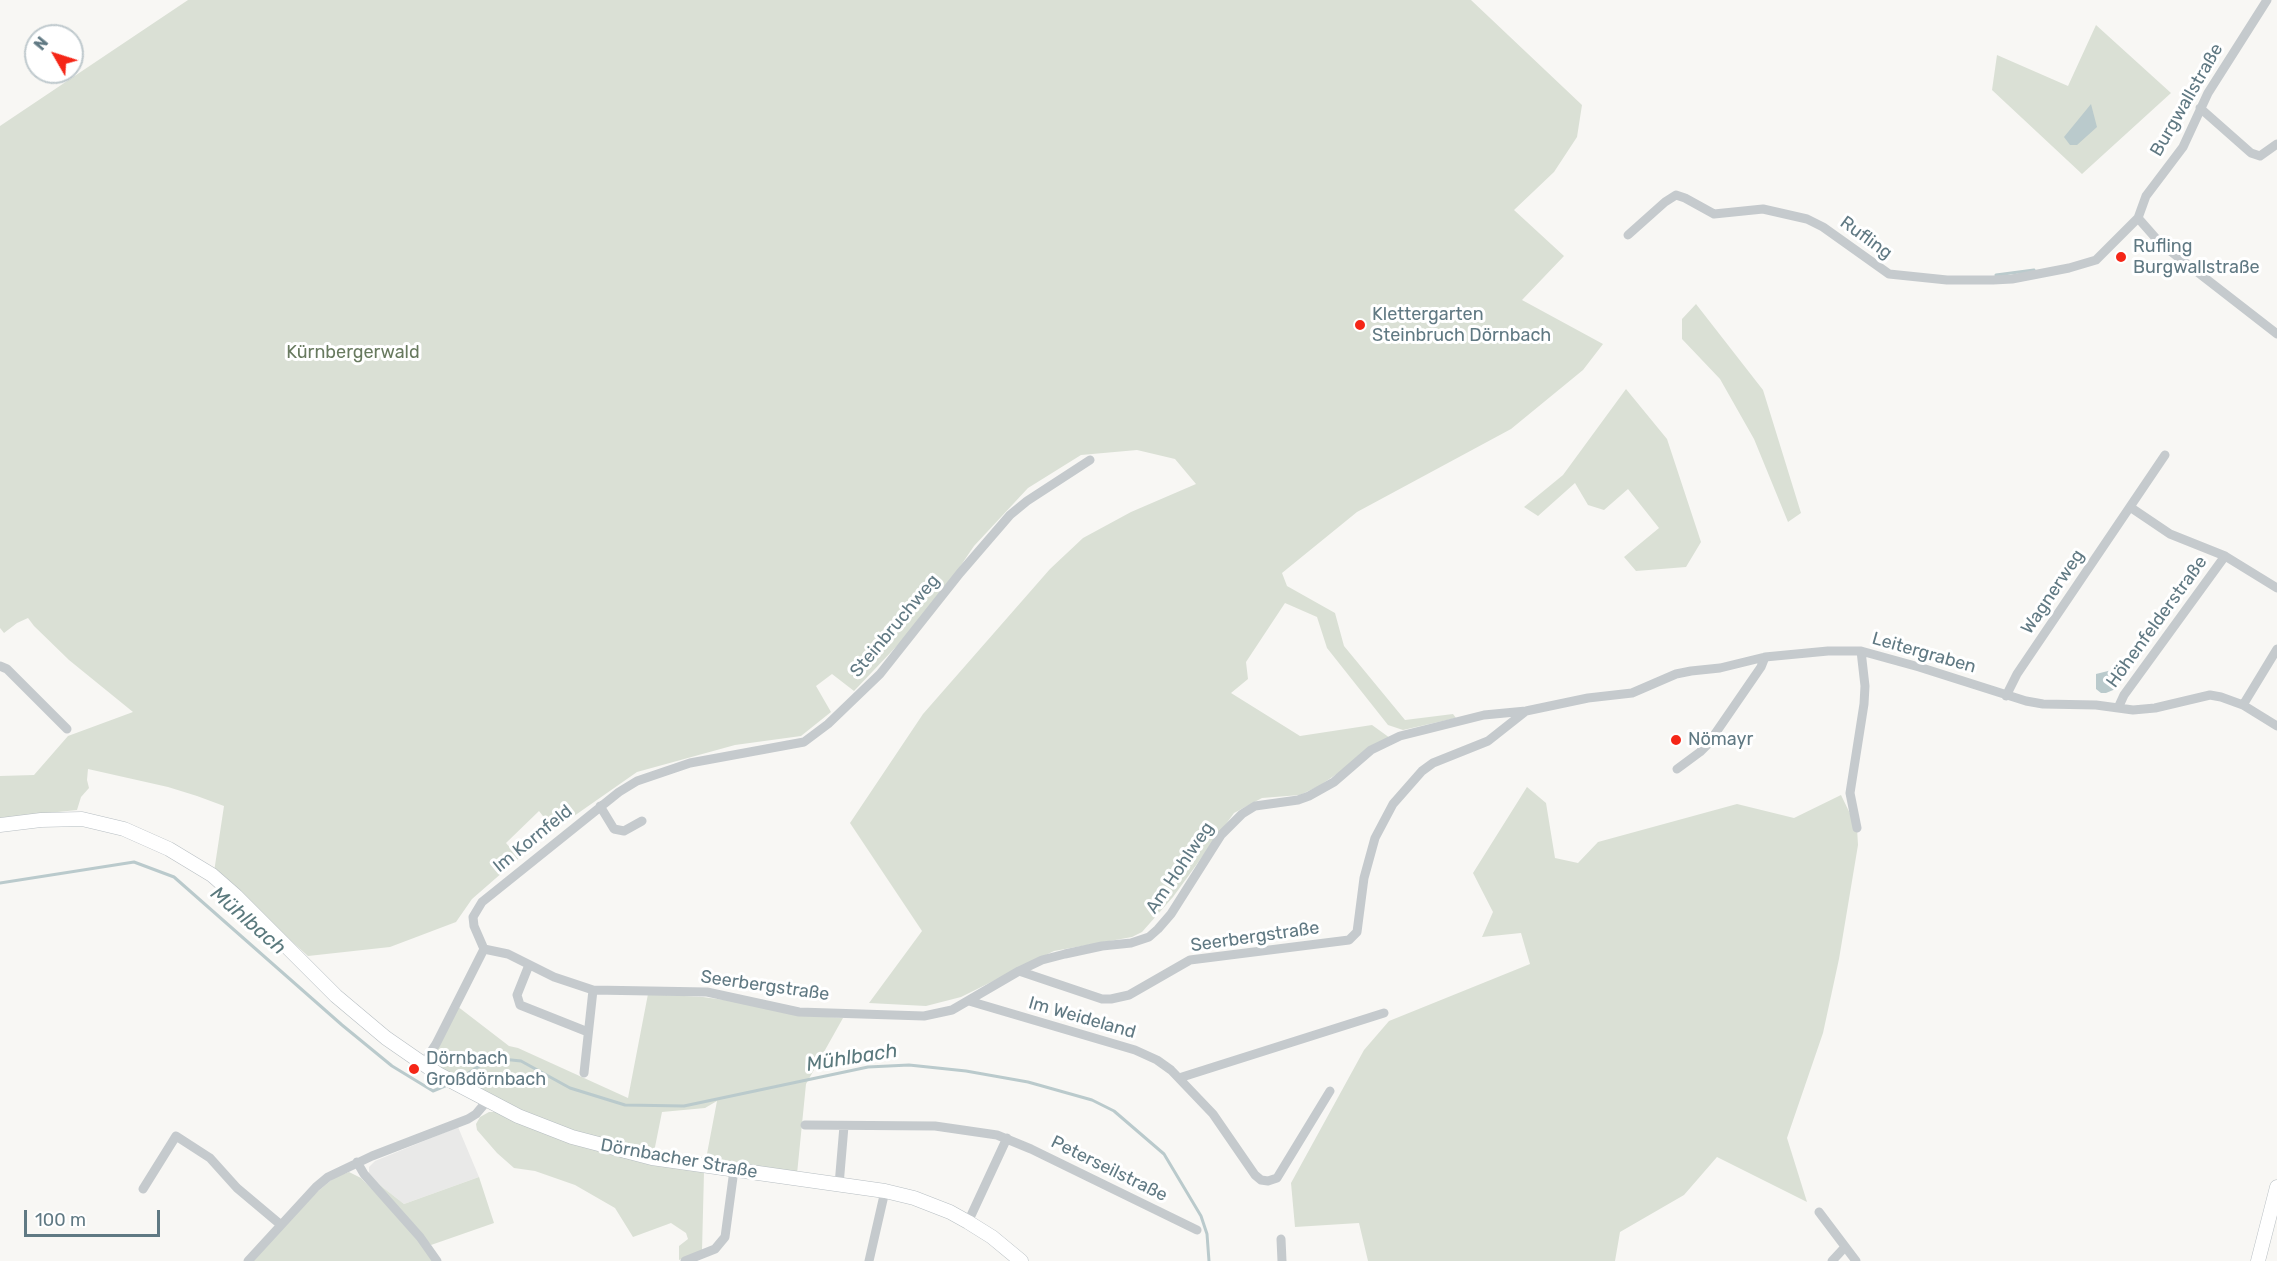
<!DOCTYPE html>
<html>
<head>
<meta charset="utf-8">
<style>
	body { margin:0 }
	#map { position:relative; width:2277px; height:1261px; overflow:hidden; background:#f8f7f4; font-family:Rubik,sans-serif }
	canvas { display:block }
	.north { position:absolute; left:24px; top:24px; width:60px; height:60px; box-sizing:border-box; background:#fff; border:2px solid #bfc9cd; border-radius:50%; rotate:309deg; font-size:16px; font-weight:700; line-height:24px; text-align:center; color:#607983 }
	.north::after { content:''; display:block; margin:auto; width:21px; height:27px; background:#f52617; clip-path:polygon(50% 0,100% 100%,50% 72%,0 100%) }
	.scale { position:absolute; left:24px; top:1210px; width:136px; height:27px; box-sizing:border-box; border:3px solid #607983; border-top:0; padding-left:8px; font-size:18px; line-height:21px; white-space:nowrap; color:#607983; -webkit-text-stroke:4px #fff; paint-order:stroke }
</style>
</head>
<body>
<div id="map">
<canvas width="2277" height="1261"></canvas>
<div class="north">N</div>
<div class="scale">100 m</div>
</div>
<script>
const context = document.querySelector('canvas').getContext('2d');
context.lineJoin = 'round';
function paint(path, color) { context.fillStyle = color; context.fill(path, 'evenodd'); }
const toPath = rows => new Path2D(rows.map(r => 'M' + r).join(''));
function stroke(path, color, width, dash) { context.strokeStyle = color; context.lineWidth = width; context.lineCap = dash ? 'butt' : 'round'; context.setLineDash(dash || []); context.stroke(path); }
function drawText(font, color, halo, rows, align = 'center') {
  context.font = font + ' Rubik,sans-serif'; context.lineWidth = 6; context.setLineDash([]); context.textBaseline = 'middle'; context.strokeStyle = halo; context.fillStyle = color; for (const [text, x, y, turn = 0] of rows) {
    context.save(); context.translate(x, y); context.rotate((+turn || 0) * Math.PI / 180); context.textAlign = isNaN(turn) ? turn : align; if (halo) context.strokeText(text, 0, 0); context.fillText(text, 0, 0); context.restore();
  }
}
const built = toPath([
	[458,1127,479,1177,404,1204,376,1182,369,1174,369,1167,375,1161]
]);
const green = toPath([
	[188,0,1471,0,1582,105,1577,137,1554,172,1514,210,1564,256,1522,300,1603,344,1583,370,1511,429,1357,512,1282,573,1287,586,1335,613,1344,646,1405,720,1453,714,1456,718,1403,730,1388,725,1327,648,1317,617,1285,603,1246,662,1248,679,1231,693,1300,736,1372,725,1390,738,1319,786,1300,795,1262,798,1234,813,1173,897,1142,932,1132,937,1054,951,961,997,926,1006,869,1003,922,931,850,823,923,714,1050,569,1083,538,1131,512,1196,484,1175,459,1137,450,1081,455,1028,488,974,546,930,611,854,691,832,674,816,686,831,712,801,736,735,745,637,772,554,830,539,811,506,843,519,858,472,899,456,922,390,947,308,956,214,872,224,806,197,796,168,787,88,769,87,780,89,788,81,797,77,810,0,818,0,776,34,775,68,736,133,712,69,660,34,626,28,618,17,623,4,633,0,628,0,126],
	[2096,25,2171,93,2082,174,1992,90,1997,55,2068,86],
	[1696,304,1763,390,1801,513,1788,522,1754,439,1720,379,1682,339,1682,319],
	[1626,389,1667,439,1701,542,1686,567,1636,571,1624,557,1659,528,1628,489,1604,510,1588,505,1575,483,1538,516,1524,507,1563,475],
	[1527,787,1546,803,1555,858,1578,863,1598,842,1737,804,1794,818,1841,795,1857,828,1858,845,1839,959,1823,1033,1787,1138,1807,1202,1717,1157,1684,1195,1620,1232,1615,1261,1368,1261,1359,1223,1295,1227,1291,1183,1364,1050,1389,1021,1530,964,1521,933,1482,937,1493,912,1473,873],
	[648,994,703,997,760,1005,815,1016,843,1018,806,1084,797,1174,706,1159,717,1101,705,1108,662,1112,654,1152,598,1139,542,1119,491,1096,449,1074,432,1061,457,1006,509,1046,518,1048,628,1098],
	[489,1112,499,1112,704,1172,702,1251,679,1260,679,1246,688,1239,686,1233,671,1223,633,1237,615,1208,575,1185,535,1171,514,1168,497,1153,477,1130,476,1124,480,1117],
	[349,1172,361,1178,390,1208,421,1244,433,1261,252,1261,317,1192,335,1177],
	[479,1177,494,1223,431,1245,376,1182,404,1204]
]);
const water = toPath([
	[2091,104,2097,127,2077,145,2070,145,2064,137],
	[2112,670,2120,675,2118,688,2106,693,2101,693,2096,689,2096,674]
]);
const stream = toPath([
	[1996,275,2034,270],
	[0,883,134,862,174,877,342,1025,392,1066,433,1091,445,1086],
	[459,1079,492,1058,521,1061,570,1088,625,1105,684,1106,868,1067,909,1065,966,1071,1028,1082,1092,1100,1114,1111,1164,1154,1201,1216,1207,1234,1209,1261]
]);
const street = toPath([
	[2200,108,2251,153,2260,156,2277,144],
	[2138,218,2146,196,2183,147,2208,93,2267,0],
	[1628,235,1665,202,1676,195,1685,198,1714,214,1763,209,1807,219,1823,227,1889,274,1947,280,1993,280,2012,279,2069,268,2096,260,2138,218,2160,243,2277,334],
	[2130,507,2170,534,2225,556,2277,588],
	[0,666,7,669,67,729],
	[2006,696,2017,674,2165,455],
	[2243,705,2277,649],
	[2118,708,2124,695,2225,556],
	[1677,769,1700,752,1708,744,1761,667,1765,657],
	[600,806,614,829,624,831,642,821],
	[1857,828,1850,793,1864,704,1865,686,1861,651],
	[484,949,474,926,473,917,482,902,619,792,637,781,690,763,804,742,828,724,880,674,960,573,1010,515,1027,501,1090,460],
	[529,965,517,995,520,1005,588,1032],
	[1019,971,1042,960,1065,954,1102,946,1131,943,1149,937,1158,929,1171,914,1221,835,1242,814,1255,806,1298,800,1309,796,1334,782,1371,750,1400,736,1484,715,1526,711,1588,698,1632,693,1676,674,1691,671,1720,668,1765,657,1828,651,1861,651,1919,667,2026,701,2043,704,2096,705,2133,710,2155,708,2210,695,2221,697,2243,705,2277,726],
	[969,1001,1135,1050,1157,1060,1171,1070,1213,1114,1255,1175,1261,1180,1268,1181,1277,1178,1330,1091],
	[423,1064,436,1044,484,949,508,954,554,977,593,990,707,992,799,1012,924,1016,952,1010,1019,971,1102,999,1111,999,1129,995,1190,960,1349,940,1357,932,1364,878,1375,838,1393,804,1422,771,1433,763,1488,741,1526,711],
	[584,1073,593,990],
	[1179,1078,1384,1013],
	[805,1125,935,1126,997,1135,1031,1149,1197,1230],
	[357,1162,364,1174,420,1237,437,1261],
	[839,1185,844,1126],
	[143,1189,176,1136,210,1158,237,1188,281,1225],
	[1819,1212,1856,1261],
	[968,1222,1007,1138],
	[1281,1239,1282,1261],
	[248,1261,316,1187,328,1177,372,1156,468,1119,476,1114,487,1101],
	[685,1261,715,1249,725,1237,734,1170],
	[869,1261,885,1191],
	[1832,1261,1845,1247]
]);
const secondary = toPath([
	[0,825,41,820,82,819,124,829,169,849,212,875,236,896,336,996,386,1038,438,1074,518,1116,572,1137,652,1158,885,1191,914,1198,950,1212,968,1222,992,1237,1021,1261],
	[2258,1261,2277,1187]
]);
const markers = [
	[2121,257,6,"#f52617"],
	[1360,325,6,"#f52617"],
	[1676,740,6,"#f52617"],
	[414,1069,6,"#f52617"]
];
const streetNames = [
	["Burgwallstraße",2187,100,-60],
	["Rufling",1866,238,36],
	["Wagnerweg",2053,592,-56],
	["Höhenfelderstraße",2157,622,-54],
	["Steinbruchweg",895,626,-50],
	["Leitergraben",1924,653,16],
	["Im Kornfeld",533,839,-39],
	["Am Hohlweg",1180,868,-56],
	["Seerbergstraße",1255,937,-8],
	["Seerbergstraße",765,986,8],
	["Im Weideland",1082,1018,16],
	["Dörnbacher Straße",679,1159,10],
	["Peterseilstraße",1109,1169,26]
];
const poiNames = [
	["Rufling",2133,247],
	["Burgwallstraße",2133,268],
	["Klettergarten",1372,315],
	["Steinbruch Dörnbach",1372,336],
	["Nömayr",1688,740],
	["Dörnbach",426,1059],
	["Großdörnbach",426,1080]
];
const parkNames = [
	["Kürnbergerwald",353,353]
];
const waterNames = [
	["Mühlbach",248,921,41],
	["Mühlbach",852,1058,-9]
];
paint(built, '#e9e9e8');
paint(green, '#dae0d5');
paint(water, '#bacacc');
stroke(stream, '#bacacc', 3);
stroke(secondary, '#b7bec2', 15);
stroke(street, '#c5cacd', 9);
stroke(secondary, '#fff', 14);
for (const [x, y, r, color] of markers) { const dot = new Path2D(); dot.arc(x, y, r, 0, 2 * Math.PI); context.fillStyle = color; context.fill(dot); stroke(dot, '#fff', 2); }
drawText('18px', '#607983', '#fff', streetNames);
drawText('18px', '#607983', '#fff', poiNames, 'left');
drawText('18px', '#687a5f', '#fff', parkNames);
drawText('italic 20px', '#5a797d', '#fff', waterNames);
</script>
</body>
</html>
